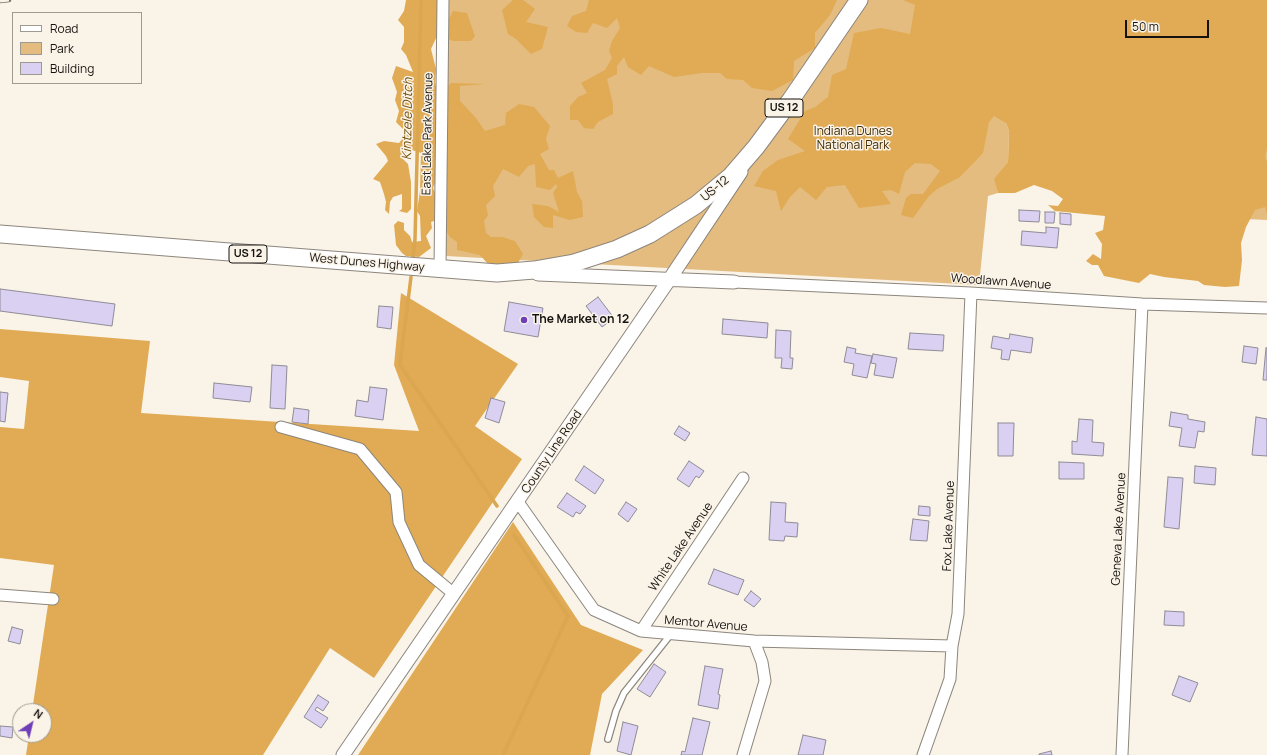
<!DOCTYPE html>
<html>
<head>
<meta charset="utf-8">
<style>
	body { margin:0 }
	#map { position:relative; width:1267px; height:755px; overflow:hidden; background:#faf3e8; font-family:Manrope,sans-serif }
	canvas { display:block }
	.legend { position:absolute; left:12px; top:12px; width:130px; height:72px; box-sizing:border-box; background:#faf3e8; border:1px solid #9e9991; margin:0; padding:5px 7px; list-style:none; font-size:12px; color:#15120f }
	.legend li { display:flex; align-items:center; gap:8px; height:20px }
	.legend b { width:20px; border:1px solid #9e9991 }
	.north { position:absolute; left:12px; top:703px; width:40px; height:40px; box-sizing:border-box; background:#faf3e8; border:1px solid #9e9991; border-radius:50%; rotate:35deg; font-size:11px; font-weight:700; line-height:16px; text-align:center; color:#15120f }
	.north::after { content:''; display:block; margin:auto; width:14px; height:18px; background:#6e3eb6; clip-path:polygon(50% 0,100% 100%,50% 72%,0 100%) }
	.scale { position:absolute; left:1125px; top:20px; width:84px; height:18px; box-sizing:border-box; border:2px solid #15120f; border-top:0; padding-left:5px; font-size:12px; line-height:14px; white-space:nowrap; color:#15120f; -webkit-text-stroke:3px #faf3e8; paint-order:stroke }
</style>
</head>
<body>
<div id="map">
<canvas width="1267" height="755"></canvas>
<ul class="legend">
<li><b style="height:5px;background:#fff"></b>Road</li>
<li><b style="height:11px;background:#e4bc7f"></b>Park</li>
<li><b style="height:11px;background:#d9d0f2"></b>Building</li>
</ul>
<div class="north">N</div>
<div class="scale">50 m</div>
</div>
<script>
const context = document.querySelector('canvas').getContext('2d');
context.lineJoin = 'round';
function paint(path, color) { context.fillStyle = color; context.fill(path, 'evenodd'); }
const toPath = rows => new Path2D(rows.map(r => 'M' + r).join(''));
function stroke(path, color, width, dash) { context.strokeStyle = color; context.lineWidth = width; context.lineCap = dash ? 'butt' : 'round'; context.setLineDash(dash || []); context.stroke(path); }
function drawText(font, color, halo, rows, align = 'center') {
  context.font = font + ' Manrope,sans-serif'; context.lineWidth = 3; context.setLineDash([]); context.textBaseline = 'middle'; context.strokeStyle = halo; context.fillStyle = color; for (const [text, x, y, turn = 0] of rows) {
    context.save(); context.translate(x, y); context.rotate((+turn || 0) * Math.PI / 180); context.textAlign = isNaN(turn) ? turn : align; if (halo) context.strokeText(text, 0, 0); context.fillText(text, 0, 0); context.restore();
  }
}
const green = toPath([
	[447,0,1267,0,1267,220,1246,219,1006,123,1009,131,1008,162,995,179,998,193,988,196,979,285,446,256]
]);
const forest = toPath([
	[406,0,439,0,438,27,445,26,453,11,467,13,475,36,471,41,453,41,438,34,431,49,436,69,435,82,438,97,451,83,486,84,460,86,460,101,476,118,485,131,505,125,506,113,519,104,534,107,550,126,546,139,549,149,540,154,549,170,554,170,558,178,573,171,577,192,582,201,583,217,570,220,553,215,553,228,544,227,534,217,532,204,548,206,559,212,553,193,557,187,556,184,550,190,536,187,535,164,528,166,519,177,503,169,493,186,495,196,486,205,488,215,484,221,486,233,491,237,502,237,515,241,523,254,518,263,501,266,488,264,480,255,457,250,457,242,450,237,443,226,437,179,433,188,436,195,436,219,434,221,431,222,432,228,426,236,431,248,419,257,406,256,402,253,396,245,394,225,398,221,404,223,404,230,410,236,412,242,421,241,420,216,417,211,420,191,421,153,409,149,402,158,408,164,411,182,411,209,407,213,399,211,402,209,402,194,393,197,390,202,389,214,385,210,386,202,384,194,380,182,373,179,388,161,386,156,376,144,384,141,399,143,407,133,396,122,399,111,395,100,397,92,392,78,396,66,413,72,406,55,401,49,404,42,404,27,398,20,404,11],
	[513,0,523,0,535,9,526,22,548,27,542,49,531,54,516,39,508,34,502,10],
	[589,0,837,0,830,15,815,33,815,48,794,61,793,80,772,91,752,88,743,80,727,79,720,73,702,73,674,77,649,66,641,75,628,67,624,57,617,66,617,74,607,79,613,104,613,114,598,122,593,129,584,128,578,120,570,120,570,106,578,97,587,93,581,83,605,70,612,58,609,51,612,41,620,28,617,18,607,28,593,23,587,33,576,32,567,26,572,16,586,11],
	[903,0,1267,0,1267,148,1265,157,1267,162,1267,214,1265,207,1255,210,1246,227,1241,243,1242,260,1239,286,1225,287,1204,285,1198,281,1164,277,1150,274,1139,283,1104,276,1098,265,1092,265,1086,261,1093,254,1101,259,1102,244,1095,233,1103,230,1105,216,1055,211,1048,205,1058,206,1063,199,1052,191,1034,185,1015,193,998,193,994,179,1008,162,1009,131,1006,123,994,116,989,122,983,153,960,177,937,189,929,196,913,218,901,215,906,198,911,194,923,194,940,171,931,164,915,163,905,172,899,194,891,190,882,191,891,204,859,208,845,185,827,187,816,200,800,187,790,197,781,211,776,191,754,186,763,171,778,160,805,151,788,139,805,111,815,107,828,97,832,75,846,69,854,33,881,28,910,34,915,5],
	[401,293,518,364,475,426,522,459,374,678,330,648,263,755,26,755,29,735,44,735,44,711,32,711,54,565,0,558,0,427,24,429,29,381,0,377,0,329,150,341,141,413,419,431,394,365],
	[513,522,581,625,643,650,602,694,590,755,358,755]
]);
const stream = toPath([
	[413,257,415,239,421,0],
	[411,277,400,365,497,506],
	[503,755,568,616,514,535]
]);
const building = toPath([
	[1019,210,1040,211,1039,222,1019,221,1019,210],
	[1045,212,1055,212,1054,223,1045,223,1045,212],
	[1060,213,1071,214,1071,225,1060,224,1060,213],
	[1046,227,1059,228,1057,248,1021,245,1022,231,1046,233,1046,227],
	[0,289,115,304,112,326,0,311,0,289],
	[598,297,614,318,602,327,586,306,598,297],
	[509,302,543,308,538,337,504,331,509,302],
	[379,306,393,307,391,329,377,327,379,306],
	[723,319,768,323,767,338,722,334,723,319],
	[776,330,791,331,790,358,793,358,792,369,781,368,782,358,775,358,776,330],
	[910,333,944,335,943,351,908,349,910,333],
	[1010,334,1033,338,1031,353,1011,350,1009,360,1001,359,1002,350,991,348,993,336,1009,339,1010,334],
	[1244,346,1258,348,1256,364,1242,362,1244,346],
	[847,347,856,349,855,353,872,356,867,378,852,375,854,364,844,362,847,347],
	[1266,348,1267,348,1267,380,1263,380,1266,348],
	[873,354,897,358,893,378,874,375,876,364,871,363,873,354],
	[272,365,287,366,285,409,270,408,272,365],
	[214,383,252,387,250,402,213,398,214,383],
	[370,387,387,389,383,420,355,416,357,400,368,402,370,387],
	[0,392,8,393,5,422,0,421,0,392],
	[491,398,505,402,499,423,485,418,491,398],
	[294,408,309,410,308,424,292,422,294,408],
	[1171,412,1188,415,1188,419,1205,422,1204,432,1198,431,1195,448,1179,446,1182,428,1169,426,1171,412],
	[1256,417,1267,419,1267,456,1252,455,1256,417],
	[1079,419,1093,420,1092,442,1104,443,1103,456,1072,454,1072,441,1077,442,1079,419],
	[998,423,1014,423,1013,456,998,456,998,423],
	[679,426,690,433,685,441,674,434,679,426],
	[689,461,704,471,699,478,696,476,689,487,677,479,689,461],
	[1059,462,1084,463,1084,479,1059,479,1059,462],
	[584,466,604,480,595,494,575,480,584,466],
	[1195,466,1216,468,1215,485,1194,483,1195,466],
	[1168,477,1183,478,1179,529,1164,527,1168,477],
	[567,493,586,506,580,514,576,512,573,517,557,507,567,493],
	[626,502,637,509,628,522,618,514,626,502],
	[771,502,786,503,785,522,798,523,797,537,785,536,784,541,769,540,771,502],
	[919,506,930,507,930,516,918,515,919,506],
	[913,519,929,521,927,541,910,540,913,519],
	[714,569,744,580,738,595,708,584,714,569],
	[751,591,761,599,754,607,744,600,751,591],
	[1165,611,1184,612,1184,626,1164,625,1165,611],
	[12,627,23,630,20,644,8,641,12,627],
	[654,664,666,672,650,697,637,689,654,664],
	[705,666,723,669,718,694,720,695,718,709,698,705,705,666],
	[1179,676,1198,683,1190,702,1172,695,1179,676],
	[318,695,329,702,323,711,317,707,315,710,328,718,321,728,304,717,318,695],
	[693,718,710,722,702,755,681,755,682,751,685,752,693,718],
	[623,722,638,726,631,755,617,751,623,722],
	[0,726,13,727,12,738,0,736,0,726],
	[803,735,826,740,823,755,798,755,803,735],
	[1051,751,1052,755,1039,755,1039,754,1051,751]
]);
const service = toPath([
	[608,739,616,711,624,693,671,634]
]);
const minor = toPath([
	[440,269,443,0],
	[734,282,971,293,1142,304,1267,308],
	[281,427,360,449,396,492,399,522,419,565,454,594],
	[518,502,594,610,641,631,754,641,952,646],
	[0,595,53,599],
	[641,631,743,478],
	[743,755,765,681,762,662,754,641],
	[923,755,950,679,952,646,958,614,971,293],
	[1122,755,1142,304]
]);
const tertiary = toPath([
	[538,274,734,282],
	[343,755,669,280,741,172]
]);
const primary = toPath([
	[0,234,497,273,534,270,574,263,617,249,650,234,696,205,731,176,756,147,790,101,859,0]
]);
const rail = toPath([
	[0,1,9,0]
]);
const markers = [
	[524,320,4,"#6e3eb6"]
];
const shields = [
	[784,108,38],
	[248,254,38]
];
const shieldNames = [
	["US 12",784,108],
	["US 12",248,254]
];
const parkNames = [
	["Indiana Dunes",853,132],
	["National Park",853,146]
];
const streetNames = [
	["East Lake Park Avenue",428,134,-89],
	["US-12",715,189,-40],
	["West Dunes Highway",367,263,5],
	["Woodlawn Avenue",1001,282,4],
	["County Line Road",552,452,-56],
	["Fox Lake Avenue",949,526,-88],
	["Geneva Lake Avenue",1119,529,-87],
	["White Lake Avenue",681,547,-56],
	["Mentor Avenue",706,624,5]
];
const poiNames = [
	["The Market on 12",532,320]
];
const waterNames = [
	["Kintzele Ditch",408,119,-89]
];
paint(green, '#e4bc7f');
paint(forest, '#e0ab54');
stroke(stream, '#daa64f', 3.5);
paint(building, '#d9d0f2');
stroke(building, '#8f8c96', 1);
stroke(service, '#8c867d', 8);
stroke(minor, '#8c867d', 13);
stroke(tertiary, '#8c867d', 15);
stroke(primary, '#8c867d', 19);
stroke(service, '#fff', 5.5);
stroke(minor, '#fff', 11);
stroke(tertiary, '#fff', 13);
stroke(primary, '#fff', 17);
stroke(rail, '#746f69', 4.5);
stroke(rail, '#faf3e8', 3, [9]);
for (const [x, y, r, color] of markers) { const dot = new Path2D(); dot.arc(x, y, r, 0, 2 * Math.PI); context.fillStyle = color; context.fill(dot); stroke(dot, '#faf3e8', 1.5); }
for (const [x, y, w] of shields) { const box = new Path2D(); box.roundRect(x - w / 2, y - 9, w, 18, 3); context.fillStyle = '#faf3e8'; context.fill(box); stroke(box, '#15120f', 1); }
drawText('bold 11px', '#15120f', null, shieldNames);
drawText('12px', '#3f2a03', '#faf3e8', parkNames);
drawText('12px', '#15120f', '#faf3e8', streetNames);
drawText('bold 12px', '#15120f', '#faf3e8', poiNames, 'left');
drawText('italic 13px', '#73500b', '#faf3e8', waterNames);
</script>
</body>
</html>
